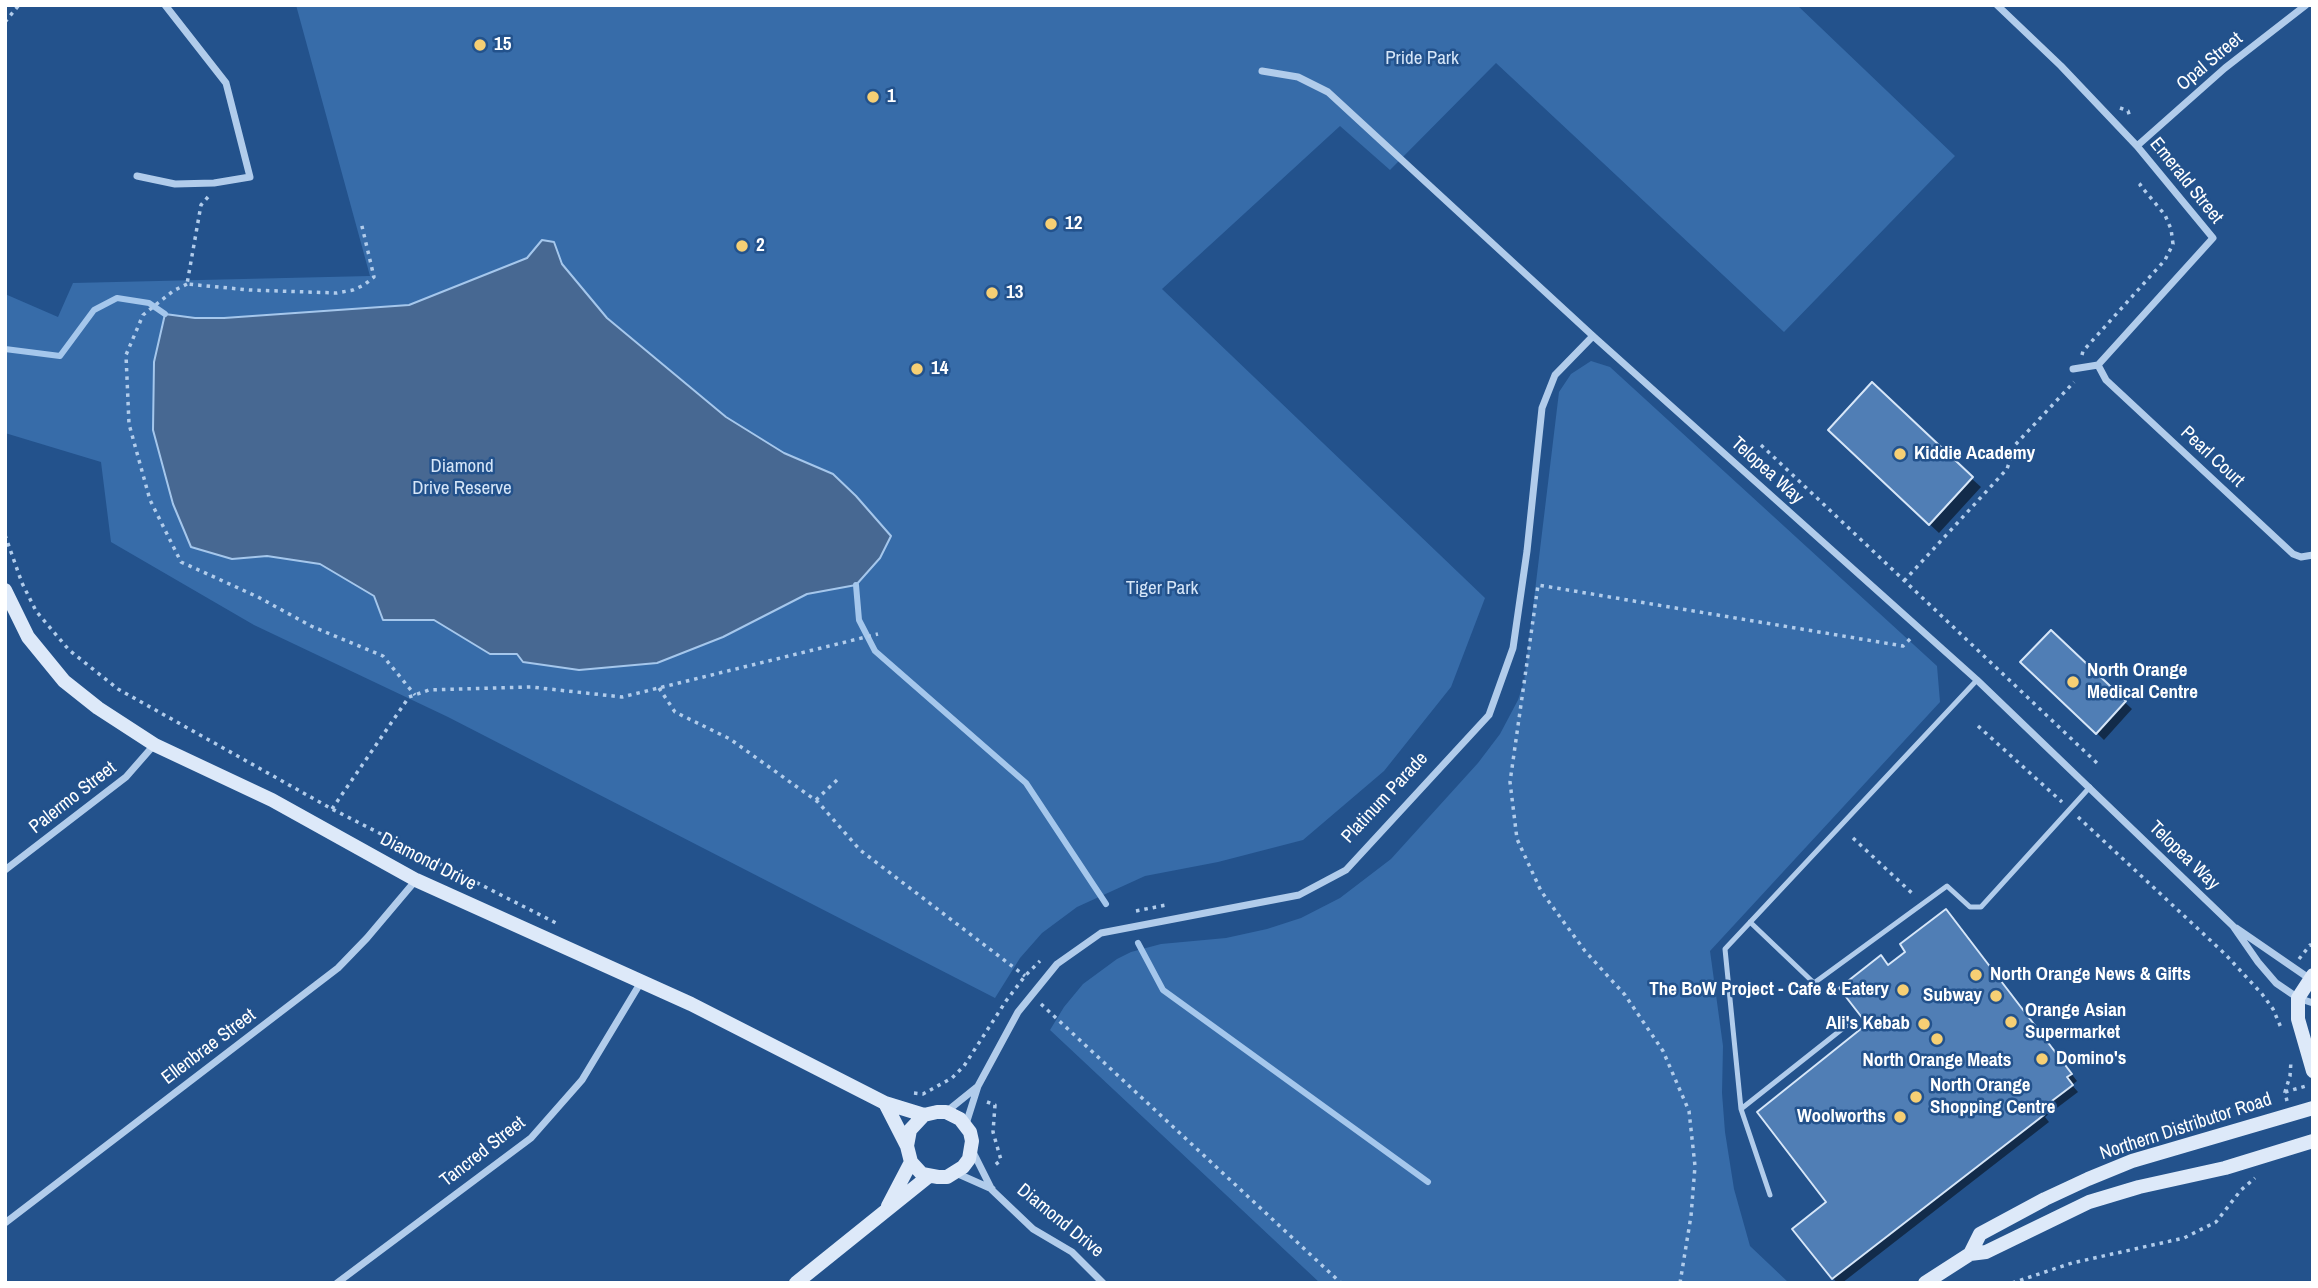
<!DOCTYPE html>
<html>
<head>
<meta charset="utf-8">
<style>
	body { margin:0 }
	#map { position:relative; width:2318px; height:1288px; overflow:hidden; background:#23528c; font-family:"Archivo Narrow",sans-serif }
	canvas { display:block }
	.frame { position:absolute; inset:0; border:7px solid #fff; pointer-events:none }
</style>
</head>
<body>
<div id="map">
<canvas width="2318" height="1288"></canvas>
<div class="frame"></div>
</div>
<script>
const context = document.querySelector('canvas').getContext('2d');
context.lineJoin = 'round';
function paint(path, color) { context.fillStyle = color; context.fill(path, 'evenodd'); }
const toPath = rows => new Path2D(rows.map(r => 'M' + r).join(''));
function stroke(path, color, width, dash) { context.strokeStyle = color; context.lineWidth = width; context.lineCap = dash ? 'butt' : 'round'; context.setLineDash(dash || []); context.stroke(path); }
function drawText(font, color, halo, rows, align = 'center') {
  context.font = font + ' "Archivo Narrow",sans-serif'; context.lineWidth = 5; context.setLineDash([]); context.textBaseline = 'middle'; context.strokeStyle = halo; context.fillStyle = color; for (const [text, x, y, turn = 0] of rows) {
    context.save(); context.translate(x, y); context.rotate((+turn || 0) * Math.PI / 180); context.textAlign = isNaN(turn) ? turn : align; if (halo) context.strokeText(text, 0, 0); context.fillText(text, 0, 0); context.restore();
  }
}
const green = toPath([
	[296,5,1797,5,1955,156,1784,332,1496,63,1390,170,1340,126,1162,289,1485,598,1451,687,1384,771,1303,840,1218,862,1145,876,1077,907,1042,933,1020,958,995,998,448,717,254,625,111,542,101,462,5,433,5,294,58,317,73,283,370,276],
	[1591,361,1610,367,1937,666,1940,702,1710,951,1723,1046,1722,1093,1725,1132,1734,1189,1750,1246,1789,1283,1320,1283,1050,1030,1064,1007,1083,984,1117,959,1131,952,1161,944,1226,938,1267,929,1301,918,1340,898,1391,859,1478,763,1500,734,1518,700,1524,682,1559,392,1571,374]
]);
const water = toPath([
	[542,240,554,242,562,264,607,318,726,417,784,453,833,474,856,496,891,536,880,558,856,585,807,594,723,637,657,663,579,670,523,662,517,654,490,654,434,620,383,620,374,596,320,564,267,556,232,559,191,547,173,504,153,430,154,362,165,314,195,318,224,318,409,305,527,258,542,240]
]);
const shadow = toPath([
	[1839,439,1971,478,1981,487,1939,533],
	[2051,632,2132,709,2104,740,2023,662],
	[1952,918,2077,1081,2072,1085,2078,1092,2045,1117,2049,1122,1842,1283,1837,1283,1833,1278,1828,1203,1869,1024,1881,957,1889,966]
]);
const stream = toPath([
	[5,349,60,356,94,310,117,298,149,303,165,314],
	[856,585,859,620,875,651,1026,783,1106,904],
	[1138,943,1163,990,1428,1182]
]);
const building = toPath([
	[1872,382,1973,477,1929,525,1828,430,1872,382],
	[2051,630,2126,701,2096,734,2020,662,2051,630],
	[1946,909,2072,1074,2067,1077,2073,1085,2040,1110,2044,1115,1832,1279,1792,1229,1826,1202,1757,1112,1867,1024,1839,988,1881,955,1888,965,1905,952,1900,944,1946,909]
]);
const path = toPath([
	[5,22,19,5],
	[2120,108,2128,111,2130,117],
	[2157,146,2170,161,2168,162],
	[208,197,201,205,187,284,249,290,337,293,353,290,364,285,374,277,361,222],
	[187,284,173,291,143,315,126,355,129,424,150,500,181,562,258,597,311,626,383,656,415,695],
	[2082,355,2083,351,2165,260,2173,244,2171,229,2165,215,2140,185,2145,181],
	[1761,445,2098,764],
	[5,535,22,583,36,611,69,650,118,689,332,809,558,924],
	[1904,581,2007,469,2015,445,2074,382],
	[659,688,675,712,730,739,818,802,860,850,1025,976],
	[1978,726,2062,802],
	[816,800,838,779],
	[332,809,409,697,429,690,531,687,622,697,878,634],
	[2078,817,2225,954,2262,994,2273,1009,2282,1030],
	[1853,838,1915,896],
	[1136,911,1166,905],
	[2299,959,2310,945,2313,946],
	[1041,1004,1341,1283],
	[2285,1092,2306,1086],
	[914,1093,923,1094,952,1078,964,1066,1006,1001,1025,976,1040,961],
	[2287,1101,2285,1092,2290,1076,2291,1061],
	[987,1102,995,1105,993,1132,1001,1160,995,1165],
	[1680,1283,1691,1216,1695,1166,1689,1111,1663,1051,1625,995,1585,951,1541,891,1517,839,1510,782,1538,585,1903,646,1911,638],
	[2012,1283,2072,1263,2184,1238,2216,1222,2241,1190,2255,1178]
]);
const lane = toPath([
	[1750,922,1814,983,1947,886,1970,907,1981,907,2090,787],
	[1741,1109,1851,1022],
	[1770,1195,1741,1109,1725,949,1977,680]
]);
const street = toPath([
	[1997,5,2061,66,2137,146,2213,238,2098,365,2073,369],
	[1262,71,1298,77,1328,92,1593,336,1977,680,2233,926,2258,962,2276,983,2298,998,2313,1003],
	[2137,146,2225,68,2306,5],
	[137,176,175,184,214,183,250,177,226,83,165,5],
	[2098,365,2106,380,2293,554,2301,557,2313,555],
	[5,870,126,777,154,745],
	[2236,928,2313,981],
	[946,1112,977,1087],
	[966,1124,978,1086,1018,1012,1057,964,1101,933,1299,895,1346,870,1489,715,1513,648,1527,551,1542,408,1555,375,1593,336],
	[972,1150,992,1190,1033,1229,1072,1252,1103,1283],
	[956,1173,992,1189],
	[5,1223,338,968,367,938,416,880],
	[337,1283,531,1138,582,1080,641,982]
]);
const secondary = toPath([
	[5,590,28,637,64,681,98,708,155,745,272,800,416,880,691,1004,885,1103,924,1115],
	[2313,975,2298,998,2298,1019,2313,1071],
	[885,1103,907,1146],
	[937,1112,946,1112,960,1119,970,1132,972,1141,969,1159,963,1167,947,1177,938,1177,922,1174,911,1162,907,1146,910,1130,924,1115,937,1112],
	[888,1206,911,1162],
	[1970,1254,1980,1234,2045,1199,2088,1179,2132,1161,2313,1108],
	[796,1283,929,1176],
	[1925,1283,1970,1254,1986,1252,2089,1202,2139,1187,2225,1168,2313,1141]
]);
const markers = [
	[480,45,7,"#f6cf74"],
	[873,97,7,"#f6cf74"],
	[1051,224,7,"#f6cf74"],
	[742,246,7,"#f6cf74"],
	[992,293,7,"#f6cf74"],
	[917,369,7,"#f6cf74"],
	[1900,454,7,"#f6cf74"],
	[2073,682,7,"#f6cf74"],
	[1976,975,7,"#f6cf74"],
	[1903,990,7,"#f6cf74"],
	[1996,996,7,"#f6cf74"],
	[2011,1022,7,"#f6cf74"],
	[1924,1024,7,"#f6cf74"],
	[1937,1039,7,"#f6cf74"],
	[2042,1059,7,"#f6cf74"],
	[1916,1097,7,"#f6cf74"],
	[1900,1117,7,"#f6cf74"]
];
const poiNames = [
	["15",494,45],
	["1",887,97],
	["12",1065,224],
	["2",756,246],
	["13",1006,293],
	["14",931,369],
	["Kiddie Academy",1914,454],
	["North Orange",2087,671],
	["Medical Centre",2087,693],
	["North Orange News & Gifts",1990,975],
	["The BoW Project - Cafe & Eatery",1889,990,"right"],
	["Subway",1982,996,"right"],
	["Orange Asian",2025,1011],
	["Supermarket",2025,1033],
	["Ali's Kebab",1910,1024,"right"],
	["Domino's",2056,1059],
	["North Orange Meats",1937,1061,"center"],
	["North Orange",1930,1086],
	["Shopping Centre",1930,1108],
	["Woolworths",1886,1117,"right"]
];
const parkNames = [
	["Pride Park",1422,59],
	["Diamond",462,467],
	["Drive Reserve",462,489],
	["Tiger Park",1162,589]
];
const streetNames = [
	["Opal Street",2210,62,-40],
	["Emerald Street",2186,181,51],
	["Pearl Court",2212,457,43],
	["Telopea Way",1767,471,42],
	["Palermo Street",73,798,-38],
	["Platinum Parade",1385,798,-47],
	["Telopea Way",2184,856,44],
	["Diamond Drive",428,862,27],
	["Ellenbrae Street",209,1047,-37],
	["Northern Distributor Road",2186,1127,-18],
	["Tancred Street",483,1152,-38],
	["Diamond Drive",1060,1221,39]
];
paint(green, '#376ca9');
paint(water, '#476892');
stroke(water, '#a5c7ec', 2);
paint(shadow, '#0007');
stroke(stream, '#a5c7ec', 6);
paint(building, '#507eb5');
stroke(building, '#d6e6f8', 2);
stroke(path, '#b1cceb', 3.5, [3.5, 5]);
stroke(lane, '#b1cceb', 5);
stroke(street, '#b1cceb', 7);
stroke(secondary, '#dde9f9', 14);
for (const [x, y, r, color] of markers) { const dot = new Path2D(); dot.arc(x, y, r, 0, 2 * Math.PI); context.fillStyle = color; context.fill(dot); stroke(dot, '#23528c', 2.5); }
drawText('bold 19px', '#fff', '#23528c', poiNames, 'left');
drawText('19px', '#d6e6f8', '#23528c', parkNames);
drawText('19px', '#fff', '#23528c', streetNames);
</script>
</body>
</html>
